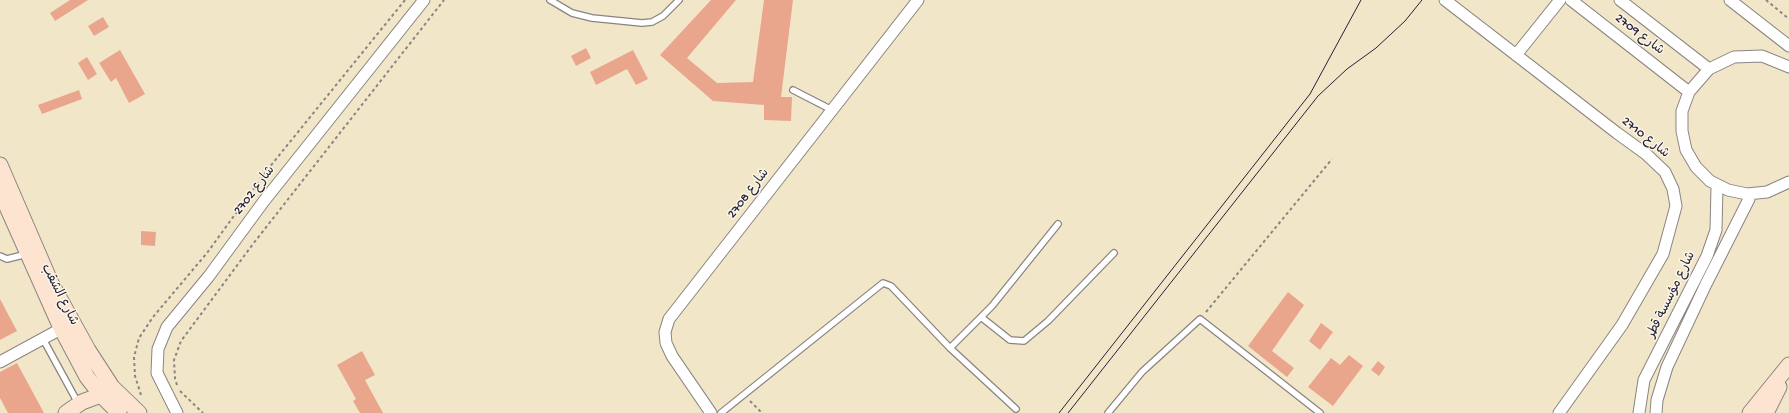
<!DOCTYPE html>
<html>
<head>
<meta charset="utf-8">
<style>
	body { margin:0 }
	canvas { display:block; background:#f2e6c9 }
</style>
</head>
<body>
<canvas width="1789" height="413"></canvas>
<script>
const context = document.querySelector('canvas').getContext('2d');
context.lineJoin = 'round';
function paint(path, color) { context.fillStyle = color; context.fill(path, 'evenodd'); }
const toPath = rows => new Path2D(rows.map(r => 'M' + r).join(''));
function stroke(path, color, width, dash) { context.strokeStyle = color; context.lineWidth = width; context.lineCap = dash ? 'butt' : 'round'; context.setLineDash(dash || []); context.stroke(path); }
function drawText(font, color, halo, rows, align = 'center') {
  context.font = font + ' "Gochi Hand","Playpen Sans Arabic",sans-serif'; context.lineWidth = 3; context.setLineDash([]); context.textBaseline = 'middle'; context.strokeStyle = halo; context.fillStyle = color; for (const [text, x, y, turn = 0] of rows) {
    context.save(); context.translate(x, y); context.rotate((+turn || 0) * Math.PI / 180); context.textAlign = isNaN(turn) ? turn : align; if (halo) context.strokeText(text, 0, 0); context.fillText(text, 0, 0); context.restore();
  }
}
const building = toPath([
	[70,0,88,0,55,21,50,13],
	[711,0,736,0,687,58,717,83,753,82,764,0,793,0,781,97,792,97,791,121,764,120,764,105,713,101,660,55],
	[103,17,109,27,94,36,88,26],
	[586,48,591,58,576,66,571,56],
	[120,50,145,94,129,103,116,78,111,82,99,63],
	[633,50,648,79,636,85,627,69,596,85,590,72],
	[87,57,97,74,88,80,78,63],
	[79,90,82,99,42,114,38,105],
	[141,231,156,232,155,246,141,245],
	[1288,292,1304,305,1272,351,1294,368,1287,377,1248,346],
	[0,299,17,331,0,340],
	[1321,323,1333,332,1320,350,1309,341],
	[362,351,375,375,365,380,383,413,360,413,353,401,356,399,337,365],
	[1349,355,1363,366,1333,406,1308,387,1331,358,1340,365],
	[1378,361,1385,367,1379,376,1371,370],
	[17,363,44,413,8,413,0,398,0,372]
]);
const path = toPath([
	[1766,0,1789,19],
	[1206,312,1332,159],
	[177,385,175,379,174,360,181,341,253,244,444,0],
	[180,391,203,413],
	[141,395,135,376,134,357,139,338,153,317,207,253,268,169,405,0],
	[750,401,762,413]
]);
const lane = toPath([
	[550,0,572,13,592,18,642,23,652,22,663,16,679,0],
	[793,90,832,110],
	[0,256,7,259,27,254],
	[981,317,1010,340,1024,341,1048,321,1114,253],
	[43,339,78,403],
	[950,348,992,306,1058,224],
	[721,413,883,283,891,286,950,348,1016,409],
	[1108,413,1142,372,1200,319,1320,413]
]);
const street = toPath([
	[1445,0,1617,133,1646,154,1665,172,1673,189,1676,206,1663,254,1622,325,1559,413],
	[1571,0,1689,92],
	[1620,0,1709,69],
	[1730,0,1789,46],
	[1516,55,1560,0],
	[1789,67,1762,56,1734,57,1709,69,1689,92,1682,111,1682,131,1686,150,1696,167,1710,181,1728,190,1747,194,1767,192,1789,182],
	[0,362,68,325],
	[177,413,157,373,158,349,167,327,209,276,264,201,424,0],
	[711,413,672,356,666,343,665,332,669,319,918,0],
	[1639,413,1644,380,1707,256,1716,230,1717,187],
	[1656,413,1657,400,1667,367,1706,284,1749,199]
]);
const secondary = toPath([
	[0,165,51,283,88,350,112,387,139,413],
	[0,191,61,328,87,377,101,395,119,413],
	[66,413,82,402,101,395],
	[1750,413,1789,365],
	[1766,413,1779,387]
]);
const tram = toPath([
	[1059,413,1310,94,1361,0],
	[1068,413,1318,96,1347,69,1376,48,1405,21,1422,0]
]);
const streetNames = [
	["شارع 2709",1639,35,38],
	["شارع 2710",1645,138,39],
	["شارع 2702",255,191,-52],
	["شارع 2708",749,194,-52],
	["شارع الشقب",59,295,63],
	["شارع مؤسسة قطر",1672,295,-64]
];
paint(building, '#eaa68c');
stroke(lane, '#8a8482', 8);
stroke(street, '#8a8482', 13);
stroke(secondary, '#8a8482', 17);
stroke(path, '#8a8482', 2, [3, 3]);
stroke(lane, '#fff', 5.5);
stroke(street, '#fff', 11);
stroke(secondary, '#fde4d0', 15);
stroke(tram, '#22223b', 1);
drawText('13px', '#22223b', '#fcf5e5', streetNames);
</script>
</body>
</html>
